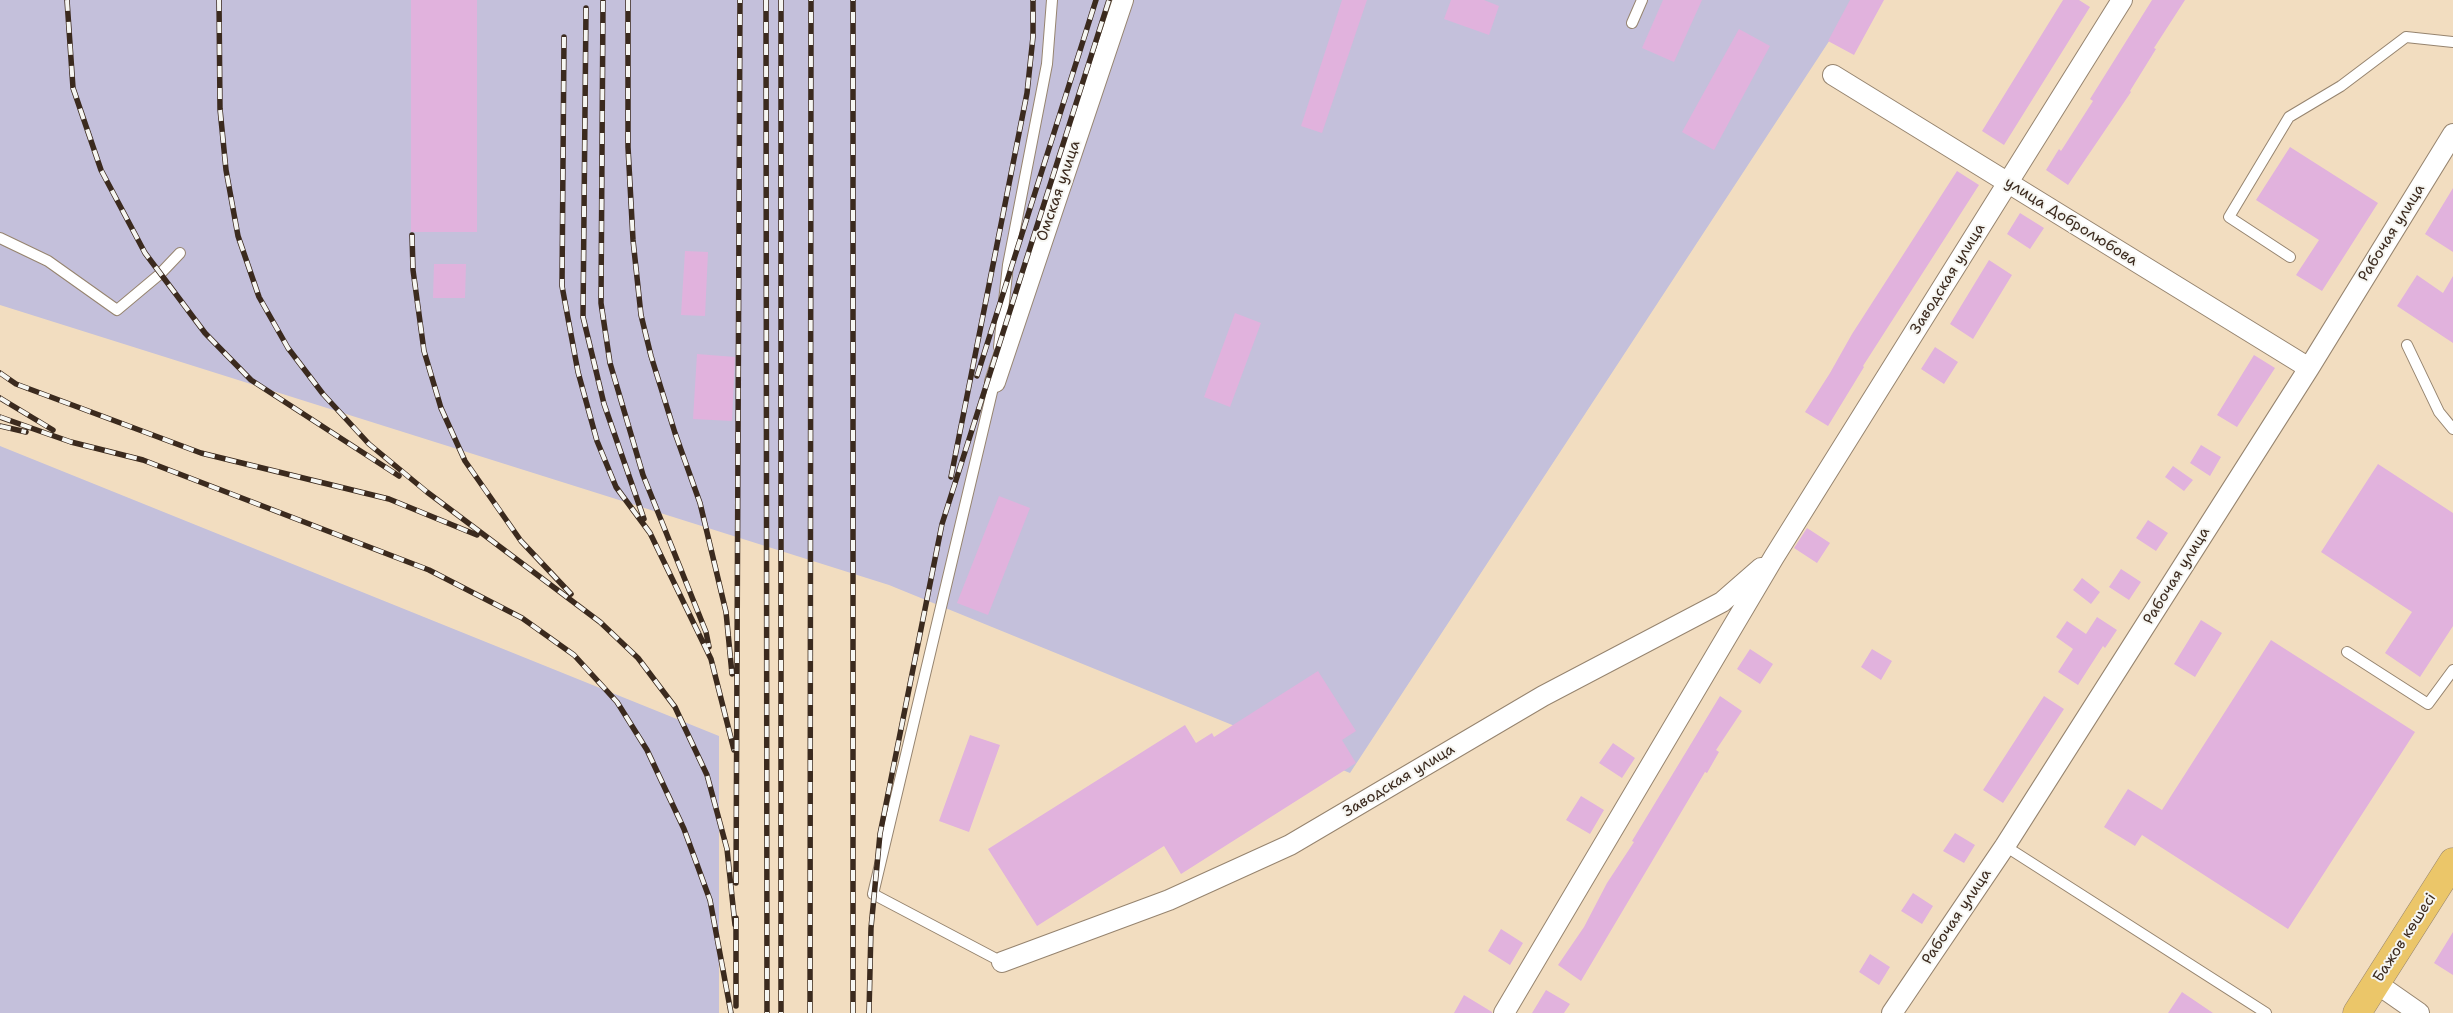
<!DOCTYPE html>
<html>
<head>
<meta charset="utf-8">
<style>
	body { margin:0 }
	canvas { display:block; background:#f2ddc0 }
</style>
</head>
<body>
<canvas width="2453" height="1013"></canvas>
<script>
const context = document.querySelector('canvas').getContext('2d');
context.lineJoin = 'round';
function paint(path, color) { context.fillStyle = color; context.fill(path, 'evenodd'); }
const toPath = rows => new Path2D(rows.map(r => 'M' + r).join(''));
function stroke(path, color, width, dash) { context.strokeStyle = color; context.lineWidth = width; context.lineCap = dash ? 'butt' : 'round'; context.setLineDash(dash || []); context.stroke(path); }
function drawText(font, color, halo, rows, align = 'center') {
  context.font = font + ' "Shantell Sans",sans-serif'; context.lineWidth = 4; context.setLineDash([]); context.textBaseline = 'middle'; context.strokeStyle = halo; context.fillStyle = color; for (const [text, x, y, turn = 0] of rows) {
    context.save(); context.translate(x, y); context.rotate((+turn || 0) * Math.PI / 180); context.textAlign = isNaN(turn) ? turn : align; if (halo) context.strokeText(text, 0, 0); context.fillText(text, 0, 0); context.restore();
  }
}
const industrial = toPath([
	[0,0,1856,0,1350,773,889,585,0,305],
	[0,446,719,736,719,1013,0,1013]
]);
const building = toPath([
	[411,0,477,0,477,232,411,232],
	[1342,0,1367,0,1322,133,1301,126],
	[1451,0,1484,0,1499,6,1489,35,1444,19],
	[1663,0,1702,0,1674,62,1642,48],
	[1850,0,1884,0,1854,55,1828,41],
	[2063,0,2079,0,2090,7,2004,145,1982,131],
	[2152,0,2185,0,2154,48,2156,49,2130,91,2131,92,2068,185,2046,170,2059,149,2061,151,2093,101,2090,99],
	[1739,29,1770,46,1714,150,1682,132],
	[2290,147,2378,203,2322,291,2296,275,2319,240,2256,200],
	[1957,171,1979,185,1863,366,1864,367,1828,426,1805,412,1830,373,1852,334],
	[2453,188,2453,252,2425,234],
	[2020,213,2044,228,2030,249,2007,234],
	[685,251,708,252,705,316,681,315],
	[1989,260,2012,275,1973,339,1950,324],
	[434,264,466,264,465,298,433,298],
	[2417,275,2443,293,2453,276,2453,343,2397,306],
	[1235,313,1261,323,1230,407,1204,397],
	[1935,347,1958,362,1944,384,1921,369],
	[697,354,735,357,732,421,693,419],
	[2254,355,2275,368,2237,427,2217,415],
	[2201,445,2221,457,2210,476,2190,463],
	[2378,464,2453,513,2453,626,2420,677,2385,653,2412,612,2321,552],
	[2173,466,2193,480,2184,491,2165,477],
	[999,496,1030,508,988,615,957,603],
	[2148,520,2168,533,2156,551,2136,538],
	[1807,528,1830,543,1817,563,1794,548],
	[2121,569,2141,582,2129,600,2109,587],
	[2082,578,2100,592,2091,604,2073,590],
	[2097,617,2117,630,2105,648,2103,646,2078,685,2058,672,2073,649,2056,637,2067,621,2086,634],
	[2201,620,2222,633,2195,677,2174,664],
	[2271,640,2415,732,2288,929,2142,835,2135,846,2104,827,2128,789,2162,810],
	[1750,649,1773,664,1760,684,1737,669],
	[1872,649,1892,661,1881,680,1861,667],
	[1318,671,1356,731,1342,740,1356,763,1181,874,1164,846,1037,926,988,849,1185,725,1196,743,1212,733,1214,737],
	[1720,696,1742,711,1716,750,1719,752,1707,773,1705,772,1581,981,1558,965,1584,927,1607,883,1634,842,1632,841],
	[2044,696,2064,709,2003,803,1983,790],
	[970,735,1000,745,969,832,939,821],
	[1613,743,1635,758,1622,778,1599,763],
	[1581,796,1604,810,1590,834,1566,820],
	[1955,833,1975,845,1964,863,1943,851],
	[1913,893,1933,906,1922,924,1901,911],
	[1501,929,1523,943,1510,965,1488,951],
	[2453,932,2453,975,2434,963],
	[1870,954,1890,967,1879,985,1859,972],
	[1546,990,1570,1004,1564,1013,1532,1013],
	[2182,992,2213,1013,2168,1013],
	[1464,995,1492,1012,1492,1013,1454,1013]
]);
const lane = toPath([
	[1632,23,1642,0],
	[0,238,48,261,117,310,160,274,180,253],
	[2290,257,2229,217,2289,117,2341,86,2406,37,2453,42],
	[2407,345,2439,412,2453,429],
	[999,347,1008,265,1047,64,1052,0],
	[995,379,873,894,1002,962],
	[2347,652,2428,704,2453,670],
	[2005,846,2266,1013]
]);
const street = toPath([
	[1833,75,2309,368],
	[995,382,1123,0],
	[1002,962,1169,900,1290,845,1543,696,1722,602,1761,568],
	[2376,983,2419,1013],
	[1504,1013,1774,557,2122,0],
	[1892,1013,2005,846,2309,368,2453,134]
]);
const primary = toPath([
	[2357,1013,2453,862]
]);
const rail = toPath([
	[67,0,73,88,101,170,145,253,205,333,251,380,399,476],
	[219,0,220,109,226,170,238,236,259,297,288,348,323,394,369,444,427,492,600,622,638,658,675,707,707,775,727,849,735,925],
	[628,0,628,147,633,240,641,315,651,356,675,433,700,503,726,612,732,674],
	[766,0,767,1013],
	[781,0,781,1013],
	[603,1,601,303,610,363,643,475,706,632,709,647],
	[586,8,583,317,604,404,644,519],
	[564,37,562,286,578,372,597,441,616,487,650,533,711,659,734,750],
	[412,235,413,270,424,351,441,408,465,461,521,541,571,594],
	[0,373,16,384,201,453,389,499,477,535],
	[977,376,1096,0],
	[0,398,53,430],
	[0,417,71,442,143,460,429,570,522,618,574,655,617,702,647,750,684,829,710,900,731,1013],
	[0,426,26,432],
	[951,477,1027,93,1033,37,1033,0],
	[736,883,740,0],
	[736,918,736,1006],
	[810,1013,811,0],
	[853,1013,853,0],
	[869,1013,871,928,880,834,942,524,1109,0]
]);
const streetNames = [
	["Омская улица",1059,191,-71],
	["улица Добролюбова",2071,222,32],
	["Рабочая улица",2392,233,-58],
	["Заводская улица",1948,279,-58],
	["Рабочая улица",2177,576,-58],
	["Заводская улица",1399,781,-31],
	["Рабочая улица",1957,917,-56],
	["Бажов көшесі",2405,938,-57]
];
paint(industrial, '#c4c0db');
paint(building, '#e1b2dd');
stroke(lane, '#96846f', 12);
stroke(street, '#96846f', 22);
stroke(primary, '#96846f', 29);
stroke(lane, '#fff', 10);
stroke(street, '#fff', 20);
stroke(primary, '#ebc669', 28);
stroke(rail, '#3b2a1e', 5.5);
stroke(rail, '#f6f6f2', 4, [11]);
drawText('15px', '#3b2a1e', '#f6f6f2', streetNames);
</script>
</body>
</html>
